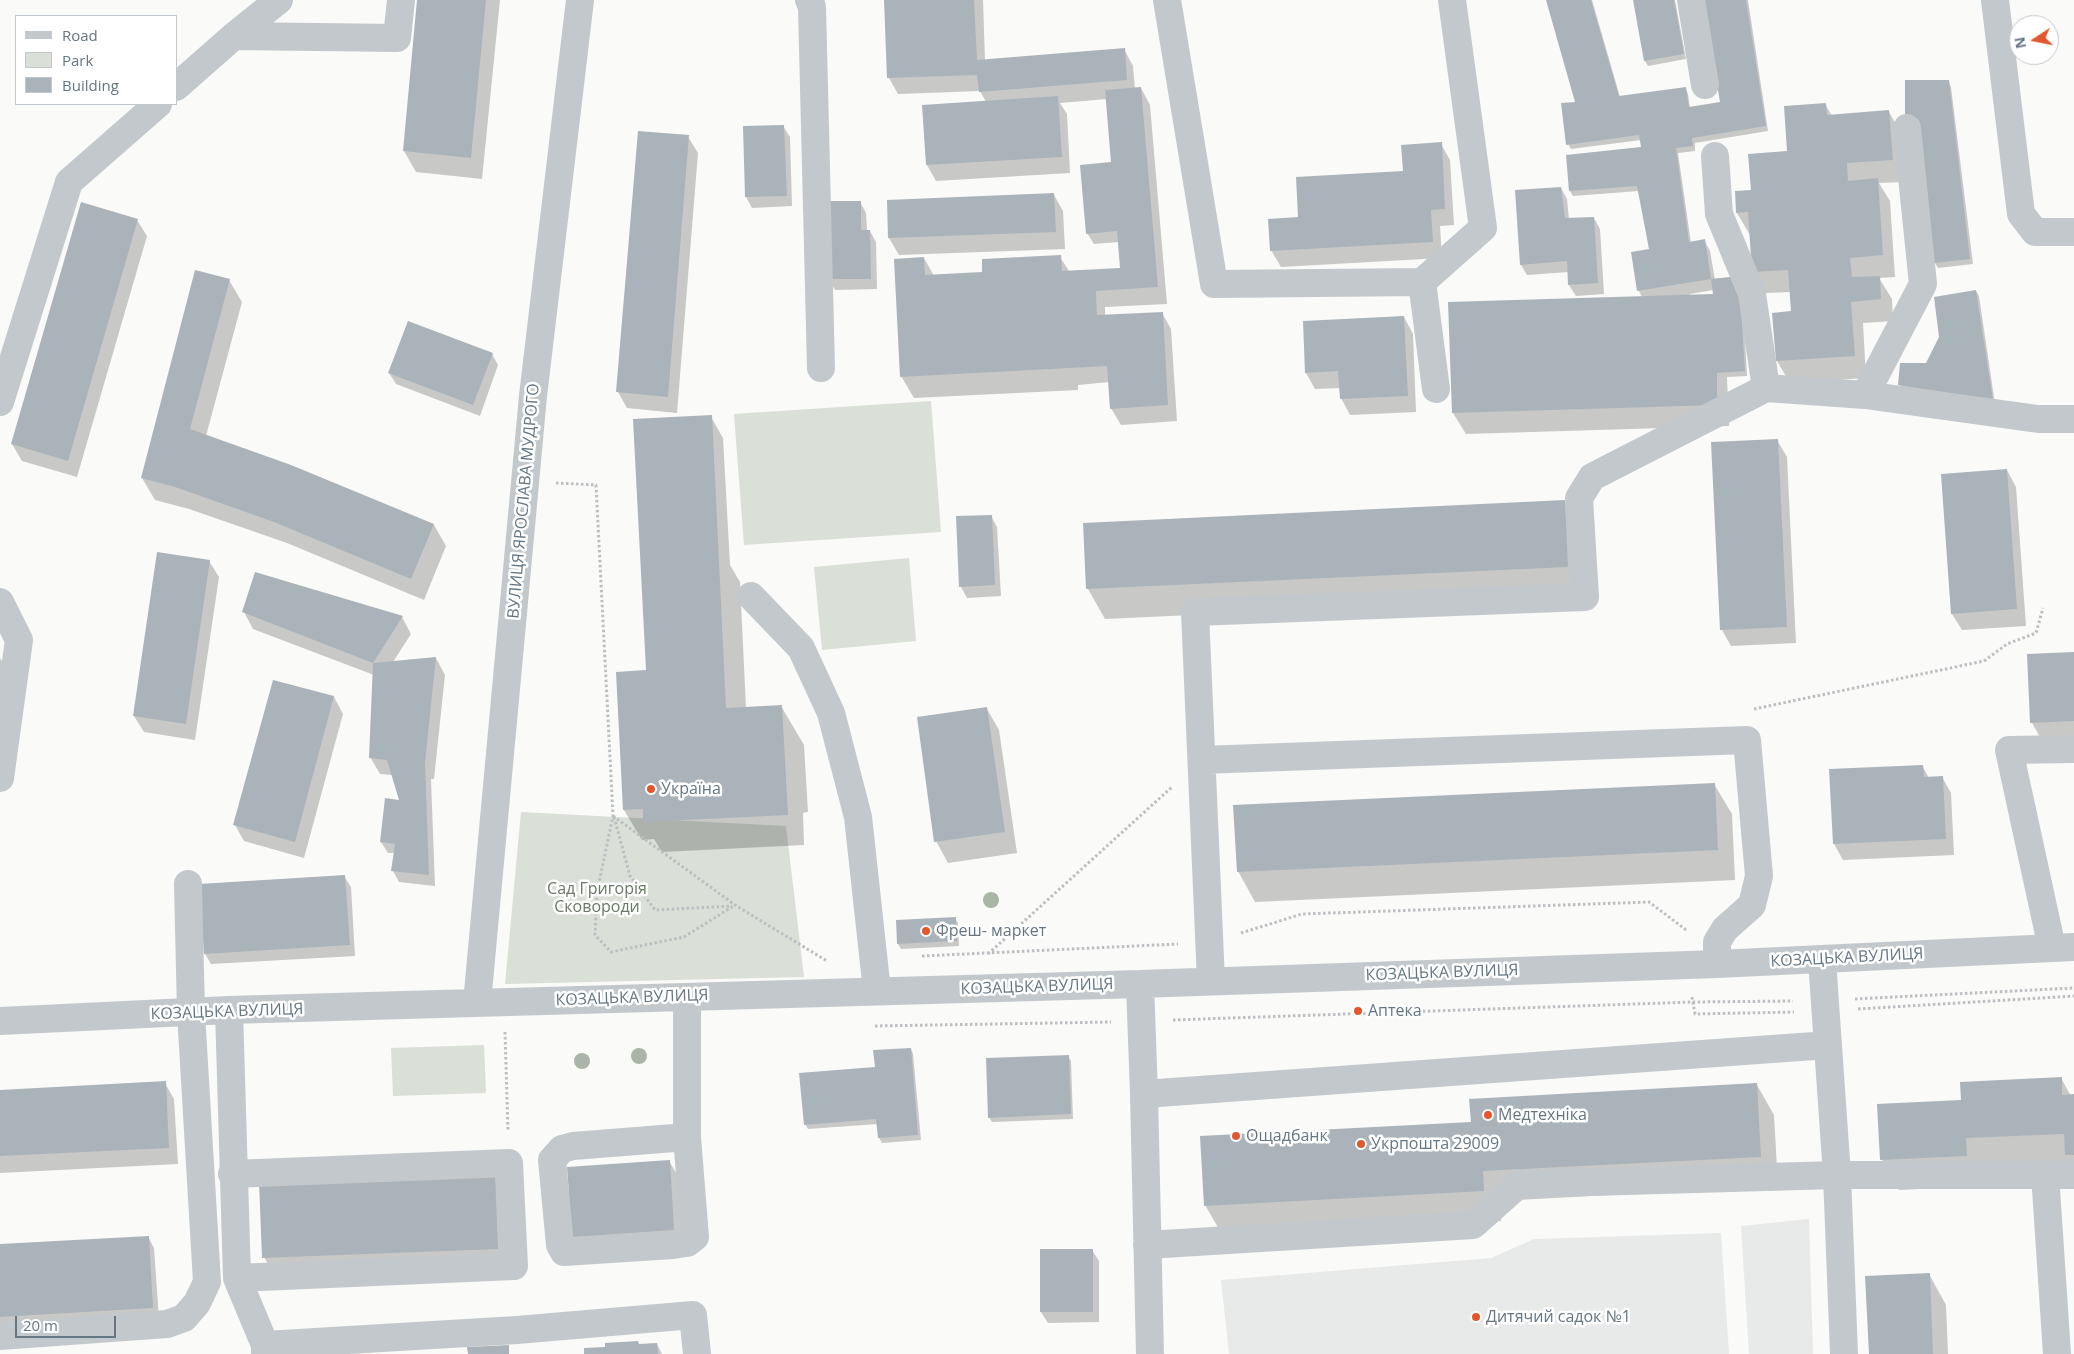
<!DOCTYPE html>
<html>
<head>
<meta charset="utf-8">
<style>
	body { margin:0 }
	#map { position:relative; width:2074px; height:1354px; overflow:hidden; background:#fafaf8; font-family:"Open Sans",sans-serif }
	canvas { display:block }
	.legend { position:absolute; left:15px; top:15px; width:162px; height:90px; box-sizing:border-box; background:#fff; border:1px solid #c1c8cd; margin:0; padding:6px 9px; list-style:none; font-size:15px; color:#657683 }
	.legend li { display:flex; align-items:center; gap:10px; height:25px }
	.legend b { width:25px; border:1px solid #c1c8cd }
	.north { position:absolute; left:2009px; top:15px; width:50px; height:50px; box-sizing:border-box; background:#fff; border:1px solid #c1c8cd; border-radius:50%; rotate:259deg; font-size:14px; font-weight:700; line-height:20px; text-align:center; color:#657683 }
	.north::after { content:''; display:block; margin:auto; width:18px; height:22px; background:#e4572e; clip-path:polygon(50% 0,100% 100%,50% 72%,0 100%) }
	.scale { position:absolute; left:15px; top:1316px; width:101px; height:22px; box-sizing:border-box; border:2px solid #657683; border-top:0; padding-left:6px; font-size:15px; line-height:18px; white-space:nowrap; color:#657683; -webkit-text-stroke:4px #fff; paint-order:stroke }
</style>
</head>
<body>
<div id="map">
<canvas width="2074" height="1354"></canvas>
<ul class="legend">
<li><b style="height:6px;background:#c3c8cc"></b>Road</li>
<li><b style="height:14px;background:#dadfd7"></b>Park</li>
<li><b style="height:14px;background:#aab3b9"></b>Building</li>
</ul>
<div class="north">N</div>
<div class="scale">20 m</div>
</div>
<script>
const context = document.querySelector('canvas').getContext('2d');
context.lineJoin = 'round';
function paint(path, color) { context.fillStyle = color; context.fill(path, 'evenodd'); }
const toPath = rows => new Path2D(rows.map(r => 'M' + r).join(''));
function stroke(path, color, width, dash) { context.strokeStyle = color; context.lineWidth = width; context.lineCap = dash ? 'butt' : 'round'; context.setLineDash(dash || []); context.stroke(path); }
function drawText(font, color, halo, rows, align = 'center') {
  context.font = font + ' "Open Sans",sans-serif'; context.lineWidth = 5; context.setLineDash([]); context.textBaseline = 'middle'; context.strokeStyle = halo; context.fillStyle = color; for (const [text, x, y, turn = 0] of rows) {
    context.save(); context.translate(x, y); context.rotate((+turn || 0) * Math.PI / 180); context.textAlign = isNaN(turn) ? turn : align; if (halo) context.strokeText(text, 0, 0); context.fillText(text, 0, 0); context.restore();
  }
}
const built = toPath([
	[1809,1219,1813,1354,1749,1354,1741,1226],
	[1721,1233,1729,1354,1229,1354,1221,1280,1491,1258,1534,1239]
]);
const green = toPath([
	[931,401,941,532,744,545,734,414],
	[909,558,916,641,822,650,814,567],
	[521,812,786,826,804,977,505,984],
	[484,1045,486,1093,393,1096,391,1048]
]);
const shadow = toPath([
	[419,0,500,0,482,179,416,172,404,151],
	[886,0,983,0,985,61,1124,49,1133,66,1135,89,1141,88,1150,105,1167,304,1105,307,1105,316,1162,313,1171,329,1177,421,1121,425,1111,408,1109,382,1078,385,1078,390,914,398,901,376,924,258,934,276,984,273,1060,257,1069,271,1122,269,1119,242,1094,244,1087,233,1113,168,1107,99,1060,103,1067,114,1070,173,936,181,927,165,923,106,986,102,980,91,898,94,889,78],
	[1547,0,1592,0,1620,97,1685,88,1688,94,1690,108,1721,103,1705,0,1748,0,1768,131,1695,143,1695,151,1678,153,1691,243,1704,240,1710,251,1715,280,1742,283,1747,376,1727,377,1729,426,1466,434,1453,413,1642,297,1639,291,1632,253,1650,250,1639,191,1573,196,1570,191,1642,148,1641,140,1571,149,1568,144,1576,103],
	[1713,290,1714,295,1690,296,1690,294],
	[1634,0,1675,0,1686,59,1648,66,1645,61],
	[1948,81,1951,87,1973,264,1938,268,1935,263,1921,125,1910,124],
	[1825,104,1832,116,1889,112,1901,133,1904,182,1879,183,1890,201,1895,277,1879,278,1892,299,1893,321,1863,323,1866,378,1790,383,1777,361,1774,314,1792,313,1791,292,1765,293,1753,272,1750,235,1737,213,1752,191,1788,152],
	[783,126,790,137,792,206,752,208,746,197],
	[688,137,698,153,677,413,627,408,618,392],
	[1441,144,1450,160,1454,225,1440,226,1442,258,1281,267,1271,250,1300,218,1404,172],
	[1561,188,1567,199,1569,219,1594,218,1600,229,1604,294,1576,296,1569,285,1569,272,1527,275,1521,265],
	[1054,195,1063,211,1065,249,899,255,889,238,888,201],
	[860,202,866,213,867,231,870,231,876,242,877,289,835,290,829,279],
	[137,220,147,236,77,477,22,461,12,444],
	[229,280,242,302,206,436,434,525,446,546,424,600,287,543,189,509,155,500,142,478],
	[1976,291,1979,296,1995,404,1902,390,1899,385,1927,364],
	[1404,317,1413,334,1416,412,1350,415,1341,398,1340,388,1315,389,1306,373],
	[492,354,498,365,480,416,396,384,389,373],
	[711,417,723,438,730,565,740,582,746,708,781,706,804,745,808,812,803,813,804,845,662,852,654,839,642,840,624,810,648,671],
	[1777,440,1787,457,1796,643,1731,646,1722,630],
	[2007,470,2016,487,2026,626,1962,630,1952,614],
	[1564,502,1582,532,1585,597,1105,619,1088,589,1085,524],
	[991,516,997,527,1001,596,967,598,961,587],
	[209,561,219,577,195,740,144,732,134,716],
	[244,612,402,617,411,634,393,662,436,658,445,675,434,779,431,779,435,886,399,882,393,871,395,853,388,853,381,842,401,801,393,775,380,774,370,757,374,675,253,629],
	[2074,653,2074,752,2049,753,2032,723],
	[0,658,10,675,0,731],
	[334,697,343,714,304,858,244,841,235,825],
	[987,709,999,730,1017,853,948,863,936,841],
	[1923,767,1929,778,1942,777,1951,793,1954,855,1843,860,1834,844],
	[1714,784,1732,814,1735,880,1255,902,1238,871],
	[344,876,351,887,355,956,211,964,205,954],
	[955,918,958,923,959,946,901,949,898,944],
	[911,1049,913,1054,921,1140,882,1143,879,1138,878,1124,808,1129,805,1124,876,1069],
	[1068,1056,1071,1061,1073,1119,992,1122,989,1117],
	[2061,1078,2071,1096,2074,1096,2074,1168,1983,1186,1899,1190,1882,1160,1879,1105,1963,1101],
	[165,1083,174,1099,178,1164,0,1173,0,1091],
	[1757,1085,1774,1115,1778,1186,1499,1201,1501,1221,1223,1236,1205,1205,1472,1123],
	[669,1161,682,1183,686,1251,586,1258,573,1236],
	[494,1173,512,1203,515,1279,281,1287,264,1257],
	[148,1237,154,1248,159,1319,0,1328,0,1245],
	[1092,1250,1099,1261,1099,1322,1048,1323,1041,1312],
	[1929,1274,1946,1305,1948,1354,1870,1354],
	[657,1344,662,1354,586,1354,639,1345]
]);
const building = toPath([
	[417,0,486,0,471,158,403,151],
	[884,0,974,0,977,60,1125,48,1127,80,979,92,977,75,887,78],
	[1546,0,1591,0,1619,96,1686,87,1689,107,1720,102,1703,0,1746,0,1766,126,1692,138,1693,146,1676,148,1689,242,1705,239,1711,279,1739,276,1745,371,1717,373,1717,405,1452,413,1448,302,1713,294,1711,279,1637,291,1631,252,1649,249,1637,186,1569,191,1566,155,1641,147,1639,135,1566,145,1561,103,1575,102],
	[1633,0,1674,0,1684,54,1644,61],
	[1905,80,1949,80,1970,259,1934,263,1919,120,1905,119],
	[1141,87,1158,287,1096,291,1097,315,1163,312,1168,405,1110,409,1107,366,900,377,894,259,924,257,925,275,982,272,982,259,1061,255,1062,271,1120,268,1117,231,1086,234,1080,165,1111,162,1105,90],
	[1058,96,1062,157,926,165,922,105],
	[1826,103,1827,115,1889,110,1893,160,1847,163,1848,181,1878,178,1883,255,1850,258,1852,277,1880,276,1881,299,1851,302,1855,356,1776,361,1772,313,1791,311,1788,270,1752,272,1748,212,1736,213,1735,191,1751,190,1748,154,1787,151,1784,106],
	[784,125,787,196,745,197,743,126],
	[638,131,689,135,668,397,616,392],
	[1442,142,1445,209,1431,210,1433,242,1270,251,1268,219,1298,217,1296,177,1403,171,1401,145],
	[1561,187,1565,218,1594,217,1598,283,1568,285,1567,261,1520,265,1515,190],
	[1054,193,1056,232,888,238,887,200],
	[826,201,861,201,861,230,870,230,871,279,828,279],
	[81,202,138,219,68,461,11,444],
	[195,270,230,279,190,429,291,465,434,524,411,579,274,522,175,487,141,478],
	[1976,290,1993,400,1898,385,1900,363,1926,363,1939,337,1934,297],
	[1404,316,1408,396,1340,399,1338,371,1305,373,1303,321],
	[408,321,493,353,473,405,388,373],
	[712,415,726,708,782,705,788,815,643,822,643,809,623,810,616,672,646,670,633,419],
	[1778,439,1787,627,1720,630,1711,442],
	[2007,469,2017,609,1951,614,1941,474],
	[1565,500,1568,567,1086,589,1083,523],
	[992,515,995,585,959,587,956,516],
	[157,552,210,560,186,724,133,716],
	[255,572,403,616,373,663,242,612],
	[2074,652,2074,721,2030,723,2027,654],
	[436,657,425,763,429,875,391,871,395,844,380,842,385,798,399,800,387,760,369,758,373,663],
	[273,680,334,696,295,842,233,825],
	[987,707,1005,832,934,842,917,717],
	[1923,765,1924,777,1943,776,1946,839,1833,844,1829,769],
	[1715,783,1718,850,1237,872,1233,805],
	[345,875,350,945,204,954,199,884],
	[956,917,957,941,897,944,896,920],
	[911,1048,918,1135,878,1138,876,1119,804,1125,799,1073,875,1067,873,1050],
	[1069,1055,1071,1114,988,1118,986,1058],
	[2062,1077,2062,1095,2074,1094,2074,1155,2065,1155,2064,1134,1966,1138,1967,1156,1880,1160,1877,1104,1961,1100,1960,1082],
	[166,1081,169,1148,0,1156,0,1090],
	[1757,1083,1761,1157,1483,1171,1484,1191,1204,1206,1200,1136,1471,1122,1469,1099],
	[670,1160,674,1230,572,1237,567,1167],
	[495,1172,498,1249,262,1258,259,1181],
	[149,1236,153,1308,0,1317,0,1244],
	[1040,1249,1093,1249,1093,1312,1040,1312],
	[1930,1273,1933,1354,1869,1354,1865,1276],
	[638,1341,639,1344,657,1343,658,1354,584,1354,584,1348,605,1347,605,1343],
	[509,1345,509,1354,468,1354,467,1347]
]);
const path = toPath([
	[556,483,596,485,613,816,597,892,595,935,611,952,684,937,735,905],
	[1754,709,1984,661,2007,644,2036,633,2043,608],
	[613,816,735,905,827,961],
	[614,817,630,876,655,910,732,906],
	[1241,933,1302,914,1649,902,1685,929,1685,933],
	[988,954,1172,787],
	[922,956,1178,944],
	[1692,997,1695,1014,1794,1012],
	[1855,999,2074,988],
	[1858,1009,2074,996],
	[1173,1020,1693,1002,1793,1001],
	[875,1026,1111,1022],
	[505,1032,508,1131]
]);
const minor = toPath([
	[809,0,812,7,821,368],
	[1167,0,1214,284,1422,282,1436,389],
	[1691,0,1705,85],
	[1995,0,2021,214,2035,232,2074,232],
	[234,36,397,38,401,0],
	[176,87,234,36,279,0],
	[1715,156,1719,214,1752,294,1766,388,1865,395,2038,419,2074,419],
	[1422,282,1483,228,1452,0],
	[1865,395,1923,284,1907,128],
	[0,402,69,182,158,104],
	[751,596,801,648,831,713,858,817,877,991],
	[0,602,19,640,0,778],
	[1202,760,1747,740,1759,876,1752,905,1725,929,1717,942,1717,964],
	[2052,948,2009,750,2074,749],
	[1822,960,1837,1175,1844,1354],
	[1211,981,1195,612,1585,597,1579,498,1592,477,1766,388],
	[1140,984,1144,1094,1150,1354],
	[687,997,687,1137,573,1146,562,1149,552,1160,560,1245,564,1252,673,1245,687,1243,695,1237,687,1137],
	[477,1003,533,396,580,0],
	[229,1010,237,1278,265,1345,265,1354],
	[0,1021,229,1010,1140,984,1717,964,2074,947],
	[1144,1094,1828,1045],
	[232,1174,509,1163,514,1266,237,1278],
	[2045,1174,2057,1354],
	[1147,1245,1473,1225,1519,1184,1837,1175,2074,1175],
	[0,1336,167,1324,184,1318,197,1303,207,1282,191,1013,188,884],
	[265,1345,517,1330,693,1315,697,1354]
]);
const trees = [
	[991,900],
	[639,1056],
	[582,1061]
];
const markers = [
	[651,789,5,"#e4572e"],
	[926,931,5,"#e4572e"],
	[1358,1011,5,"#e4572e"],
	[1488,1115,5,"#e4572e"],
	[1236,1136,5,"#e4572e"],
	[1361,1144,5,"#e4572e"],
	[1476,1317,5,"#e4572e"]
];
const streetNames = [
	["ВУЛИЦЯ ЯРОСЛАВА МУДРОГО",524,501,-85],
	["КОЗАЦЬКА ВУЛИЦЯ",1847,958,-3],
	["КОЗАЦЬКА ВУЛИЦЯ",1442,973,-2],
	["КОЗАЦЬКА ВУЛИЦЯ",1037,987,-2],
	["КОЗАЦЬКА ВУЛИЦЯ",632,998,-2],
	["КОЗАЦЬКА ВУЛИЦЯ",227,1012,-2]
];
const poiNames = [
	["Україна",661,789],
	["Фреш- маркет",936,931],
	["Аптека",1368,1011],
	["Медтехніка",1498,1115],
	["Ощадбанк",1246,1136],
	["Укрпошта 29009",1371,1144],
	["Дитячий садок №1",1486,1317]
];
const parkNames = [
	["Сад Григорія",597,889],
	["Сковороди",597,907]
];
paint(built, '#e8e9e9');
paint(green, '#dadfd7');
paint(shadow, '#0003');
paint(building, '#aab3b9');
stroke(path, '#bbbfc2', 3, [2.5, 2.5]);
stroke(minor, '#c3c8cc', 28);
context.fillStyle = '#aab4a7';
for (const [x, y] of trees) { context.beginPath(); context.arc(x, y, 8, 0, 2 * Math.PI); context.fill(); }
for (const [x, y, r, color] of markers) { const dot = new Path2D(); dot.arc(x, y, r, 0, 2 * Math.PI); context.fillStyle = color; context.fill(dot); stroke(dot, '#fff', 2); }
drawText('16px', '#657683', '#fff', streetNames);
drawText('16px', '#657683', '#fff', poiNames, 'left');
drawText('16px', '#687a64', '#fff', parkNames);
</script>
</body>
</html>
